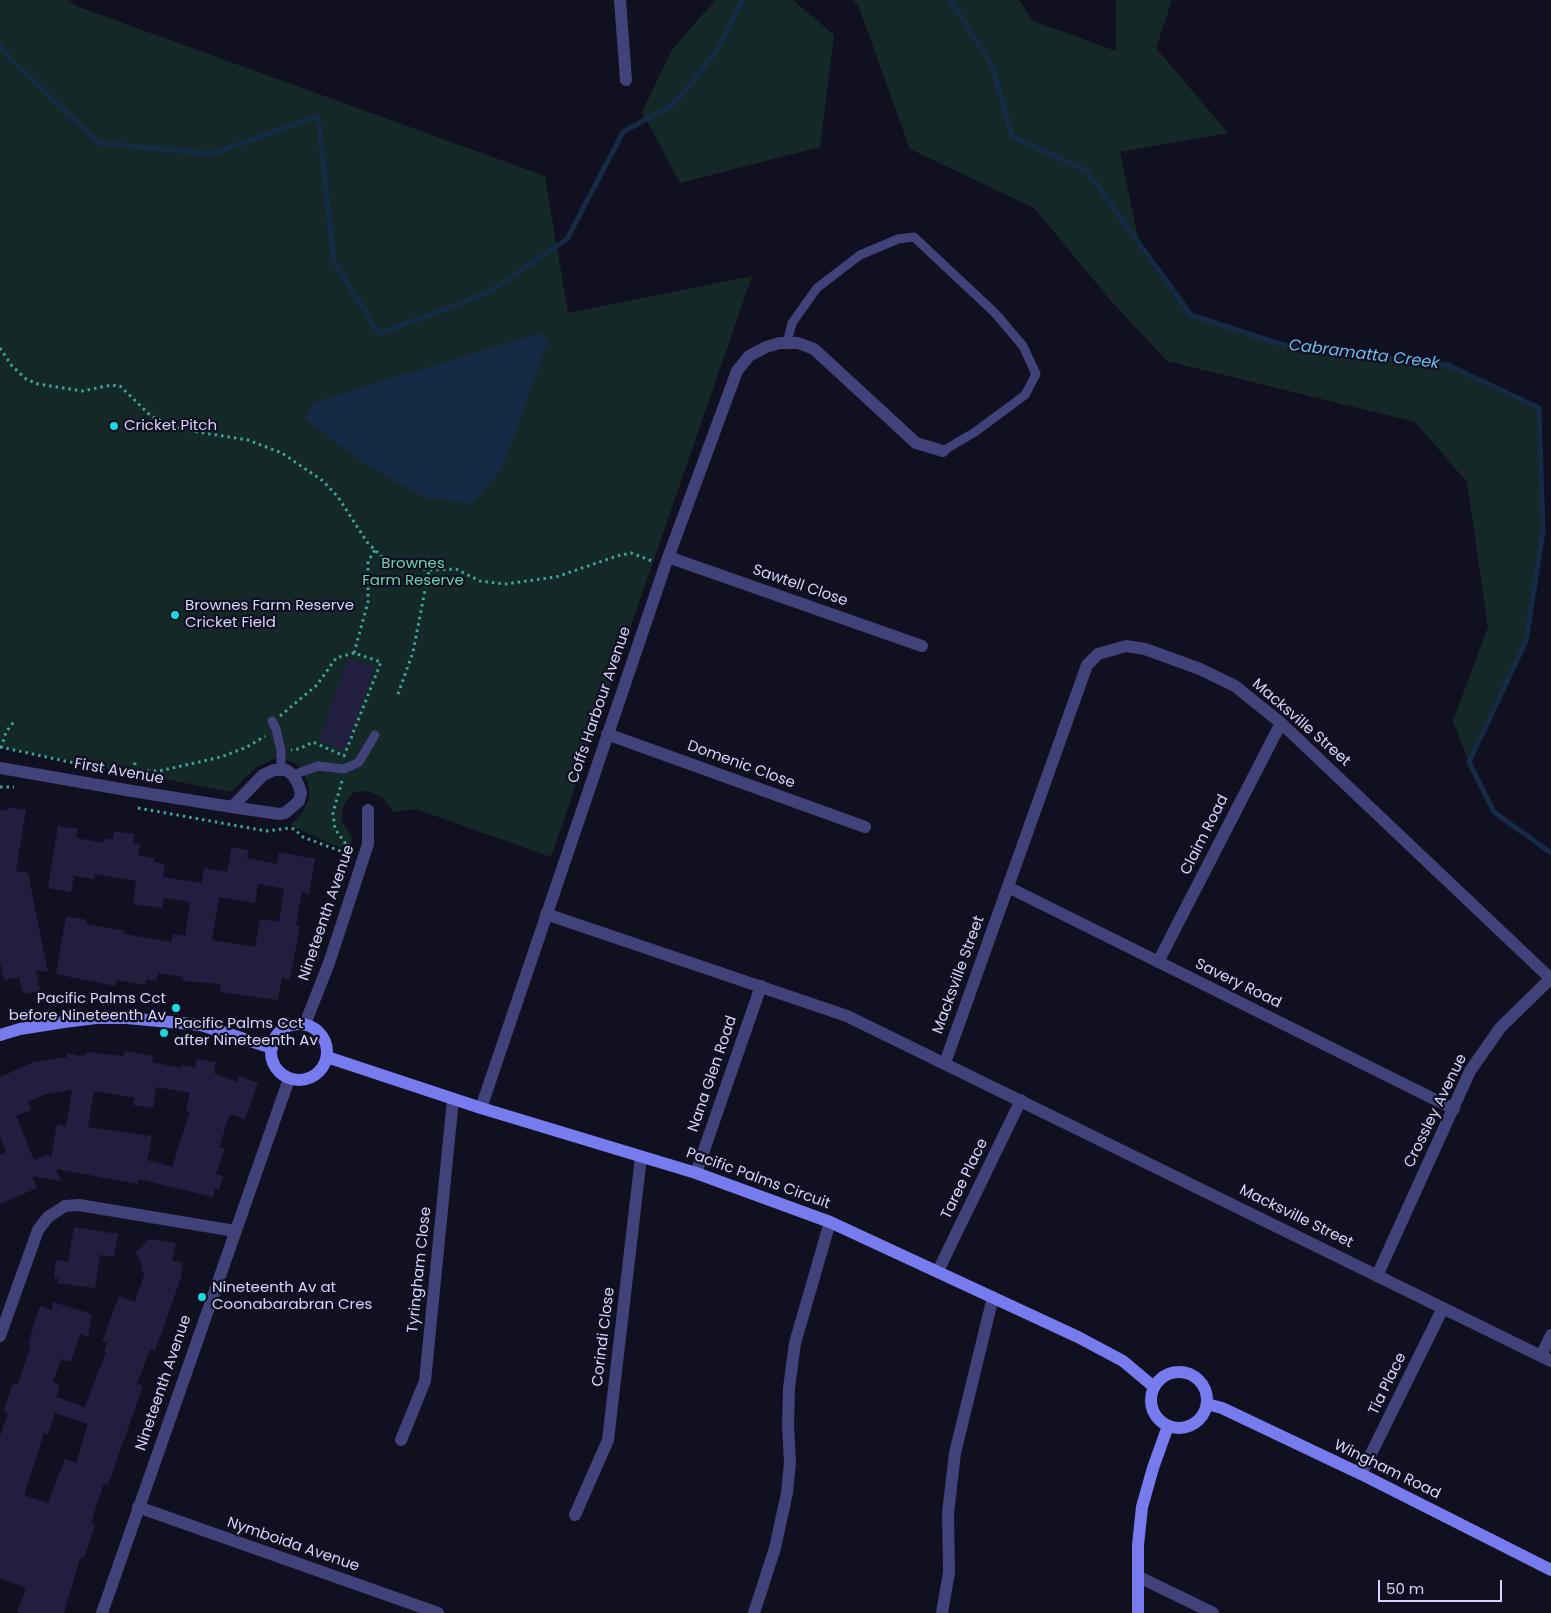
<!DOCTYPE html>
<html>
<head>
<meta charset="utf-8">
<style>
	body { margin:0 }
	#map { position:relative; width:1551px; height:1613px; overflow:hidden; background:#111020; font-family:Poppins,sans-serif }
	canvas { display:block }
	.scale { position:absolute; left:1378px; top:1580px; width:124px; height:22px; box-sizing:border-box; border:2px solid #d6d4fa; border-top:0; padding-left:6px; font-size:15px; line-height:18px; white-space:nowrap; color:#d6d4fa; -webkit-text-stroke:4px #111020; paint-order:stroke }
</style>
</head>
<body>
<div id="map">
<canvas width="1551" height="1613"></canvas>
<div class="scale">50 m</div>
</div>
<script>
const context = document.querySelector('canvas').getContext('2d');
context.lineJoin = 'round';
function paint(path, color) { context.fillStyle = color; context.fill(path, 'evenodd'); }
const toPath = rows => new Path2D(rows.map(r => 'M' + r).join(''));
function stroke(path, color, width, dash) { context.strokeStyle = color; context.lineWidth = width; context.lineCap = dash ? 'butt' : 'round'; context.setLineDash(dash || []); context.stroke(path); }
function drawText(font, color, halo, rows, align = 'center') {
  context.font = font + ' Poppins,sans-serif'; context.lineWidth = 4.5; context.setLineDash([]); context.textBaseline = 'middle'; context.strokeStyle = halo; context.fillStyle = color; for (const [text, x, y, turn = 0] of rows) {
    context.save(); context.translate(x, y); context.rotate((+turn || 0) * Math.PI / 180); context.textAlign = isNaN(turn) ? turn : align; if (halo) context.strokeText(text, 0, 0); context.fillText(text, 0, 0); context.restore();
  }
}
const green = toPath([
	[0,0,69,0,76,6,545,176,568,313,752,276,551,857,416,809,393,812,383,798,369,791,353,792,344,805,341,820,352,837,351,853,290,825,301,815,309,799,308,782,296,763,276,758,255,768,231,792,0,747],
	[715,0,793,0,834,35,820,147,680,183,642,112,672,50],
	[852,0,1019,0,1033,21,1116,51,1116,0,1172,0,1156,48,1228,133,1120,152,1139,242,1190,315,1283,345,1448,365,1539,408,1543,531,1526,641,1469,762,1453,721,1488,627,1467,482,1415,422,1167,361,1111,301,1034,208,910,149,858,5]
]);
const water = toPath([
	[539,333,548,341,502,469,472,504,423,497,367,465,304,419,314,402]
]);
const stream = toPath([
	[950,0,992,65,1012,136,1087,171,1191,315,1283,345,1448,365,1539,408,1543,531,1526,641,1469,762,1494,812,1551,853],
	[0,45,12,60,99,143,212,154,318,116,334,262,379,334,489,292,567,239,623,132,675,103,717,51,743,0]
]);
const building = toPath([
	[348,658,375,667,345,751,319,741],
	[9,807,26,810,16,871,28,873,48,972,36,970,40,991,23,994,19,977,4,980,0,962,0,810,8,811],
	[58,826,78,829,76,838,104,843,105,838,112,840,114,831,134,834,133,843,140,844,138,855,154,858,154,862,165,864,163,877,202,883,204,868,227,872,232,847,248,850,247,858,277,864,279,852,315,859,309,894,302,892,296,925,300,926,290,979,282,978,278,1000,220,992,221,984,183,981,183,977,158,973,156,981,146,979,145,985,116,980,115,986,56,974,66,916,87,920,86,924,125,931,124,934,171,942,173,934,185,936,190,902,164,898,162,908,133,904,136,881,95,874,94,879,74,876,71,892,48,888],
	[258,884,284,889,279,922,260,919,255,947,212,940,219,897,255,903],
	[125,1051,153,1056,152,1062,181,1068,182,1065,195,1068,196,1059,216,1062,214,1073,237,1082,239,1076,258,1083,245,1119,230,1114,219,1147,225,1148,216,1174,223,1176,219,1190,215,1189,213,1197,138,1179,138,1184,56,1169,61,1181,32,1176,37,1188,0,1204,0,1155,6,1152,0,1136,0,1077,34,1062,67,1057,67,1053,79,1056,86,1055,87,1052,123,1056],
	[156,1087,190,1093,186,1111,190,1112,172,1167,147,1160,152,1136,88,1127,94,1091,135,1098,133,1105,153,1108],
	[72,1090,66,1126,57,1124,51,1158,49,1154,34,1160,16,1116,31,1110,28,1102,46,1094],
	[74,1227,118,1234,114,1257,100,1255,95,1288,57,1283,58,1278,54,1278,56,1260,68,1262],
	[149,1239,176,1243,172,1261,182,1262,181,1278,155,1351,150,1349,137,1384,143,1386,108,1485,104,1483,91,1523,95,1524,90,1542,83,1559,80,1558,64,1613,17,1613,26,1588,0,1578,0,1436,8,1413,4,1411,13,1383,18,1384,31,1345,28,1344,40,1306,52,1310,53,1302,92,1314,88,1337,80,1334,71,1362,61,1359,53,1382,60,1385,56,1397,85,1407,106,1352,104,1351,107,1343,102,1342,119,1296,135,1302,145,1272,142,1272,140,1259,135,1253],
	[55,1413,88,1424,76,1463,65,1459,48,1503,24,1495,44,1433,48,1434]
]);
const path = toPath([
	[0,348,12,366,26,379,38,384,82,391,112,385,120,386,151,416,179,429,248,440,282,453,323,481,338,497,367,542,381,556,396,564,429,570,456,569,480,581,505,584,556,577,617,556,631,553,652,561],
	[354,653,368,602,368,561,375,550],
	[398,694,413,652,429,570],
	[280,716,317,685,336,658,354,653,381,662,344,756,313,742,299,749,291,750],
	[0,747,93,767,125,771,159,771,221,757,247,747,265,736],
	[1,748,6,732,15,720],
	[134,778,135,762],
	[342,781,333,813,335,829,345,843,344,852],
	[0,787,14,787],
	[138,808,266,831,290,828,294,829,303,837,351,855]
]);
const lane = toPath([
	[787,343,792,323,817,288,860,255,898,239,914,237,995,313,1023,346,1036,374,1025,395,975,432,943,451],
	[272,721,276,729,281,751,281,770],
	[293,775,318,766,344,769,351,766,359,762,375,735]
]);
const street = toPath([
	[620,0,626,80],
	[668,557,922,646],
	[607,734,865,827],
	[0,768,132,791,232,807,279,814,285,813,299,801,301,793,298,784,293,775,286,770,274,770,263,775,232,807],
	[1008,887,1454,1109],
	[546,914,847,1016,1551,1361],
	[1158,962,1281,723],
	[305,1024,329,963,368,844,368,810],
	[945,1063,1087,665,1098,654,1126,646,1145,649,1200,669,1235,686,1281,723,1551,979],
	[481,1108,665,566,737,371,749,356,766,347,780,343,798,343,814,349,916,443,943,451],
	[696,1173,761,986],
	[938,1271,1021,1100],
	[1377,1276,1470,1071,1500,1028,1551,978],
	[0,1336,38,1230,48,1217,65,1206,79,1205,235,1231],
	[1541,1356,1551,1335],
	[401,1440,425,1381,453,1099],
	[1361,1474,1443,1308],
	[138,1507,438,1613],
	[575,1515,608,1440,641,1157],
	[1139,1577,1213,1613],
	[102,1613,289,1079],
	[754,1613,775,1548,787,1493,790,1463,788,1425,789,1388,795,1343,830,1222],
	[942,1613,949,1572,948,1513,955,1453,993,1297]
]);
const secondary = toPath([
	'271 1052a28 28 0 1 1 56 0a28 28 0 1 1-56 0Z',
	[0,1035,20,1029,64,1022,96,1018,127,1018,201,1025,272,1048],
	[327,1057,481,1108,696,1173,830,1222,1078,1337,1123,1361,1154,1387],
	'1151 1400a28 28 0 1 1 56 0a28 28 0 1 1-56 0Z',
	[1207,1404,1222,1408,1361,1474,1551,1570],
	[1138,1613,1138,1545,1142,1507,1153,1468,1168,1426]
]);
const markers = [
	[114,426,5,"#1bd8de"],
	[175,615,5,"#1bd8de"],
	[176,1008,5,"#1bd8de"],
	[164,1033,5,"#1bd8de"],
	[202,1297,5,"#1bd8de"]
];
const poiNames = [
	["Cricket Pitch",124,426],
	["Brownes Farm Reserve",185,606],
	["Cricket Field",185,623],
	["Pacific Palms Cct",166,999,"right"],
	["before Nineteenth Av",166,1016,"right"],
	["Pacific Palms Cct",174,1024],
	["after Nineteenth Av",174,1041],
	["Nineteenth Av at",212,1288],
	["Coonabarabran Cres",212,1305]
];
const parkNames = [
	["Brownes",413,564],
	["Farm Reserve",413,581]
];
const streetNames = [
	["Sawtell Close",800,586,19],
	["Coffs Harbour Avenue",600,705,-71],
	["Macksville Street",1301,723,41],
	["Domenic Close",741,765,20],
	["First Avenue",119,772,10],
	["Claim Road",1205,835,-63],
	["Nineteenth Avenue",327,913,-71],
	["Macksville Street",959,975,-70],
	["Savery Road",1238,984,26],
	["Nana Glen Road",713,1074,-71],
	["Crossley Avenue",1436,1111,-64],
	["Pacific Palms Circuit",758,1179,20],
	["Taree Place",965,1179,-64],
	["Macksville Street",1296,1217,26],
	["Tyringham Close",420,1270,-84],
	["Corindi Close",604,1337,-83],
	["Nineteenth Avenue",164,1383,-71],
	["Tia Place",1388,1384,-64],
	["Wingham Road",1387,1470,26],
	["Nymboida Avenue",293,1545,19]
];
const waterNames = [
	["Cabramatta Creek",1364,355,7]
];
paint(green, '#142927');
paint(water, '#152a44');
stroke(stream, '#152a44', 5);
paint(building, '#221e3f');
stroke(path, '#3da598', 3, [2.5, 4]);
stroke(lane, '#404279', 9);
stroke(street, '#404279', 12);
stroke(secondary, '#767bee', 12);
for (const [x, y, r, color] of markers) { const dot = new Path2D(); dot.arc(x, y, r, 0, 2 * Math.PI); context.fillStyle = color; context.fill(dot); stroke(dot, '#111020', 2); }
drawText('15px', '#d6d4fa', '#111020', poiNames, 'left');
drawText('15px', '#69d1b0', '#111020', parkNames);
drawText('15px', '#d6d4fa', '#111020', streetNames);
drawText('italic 16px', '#6ebbed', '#111020', waterNames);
</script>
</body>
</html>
